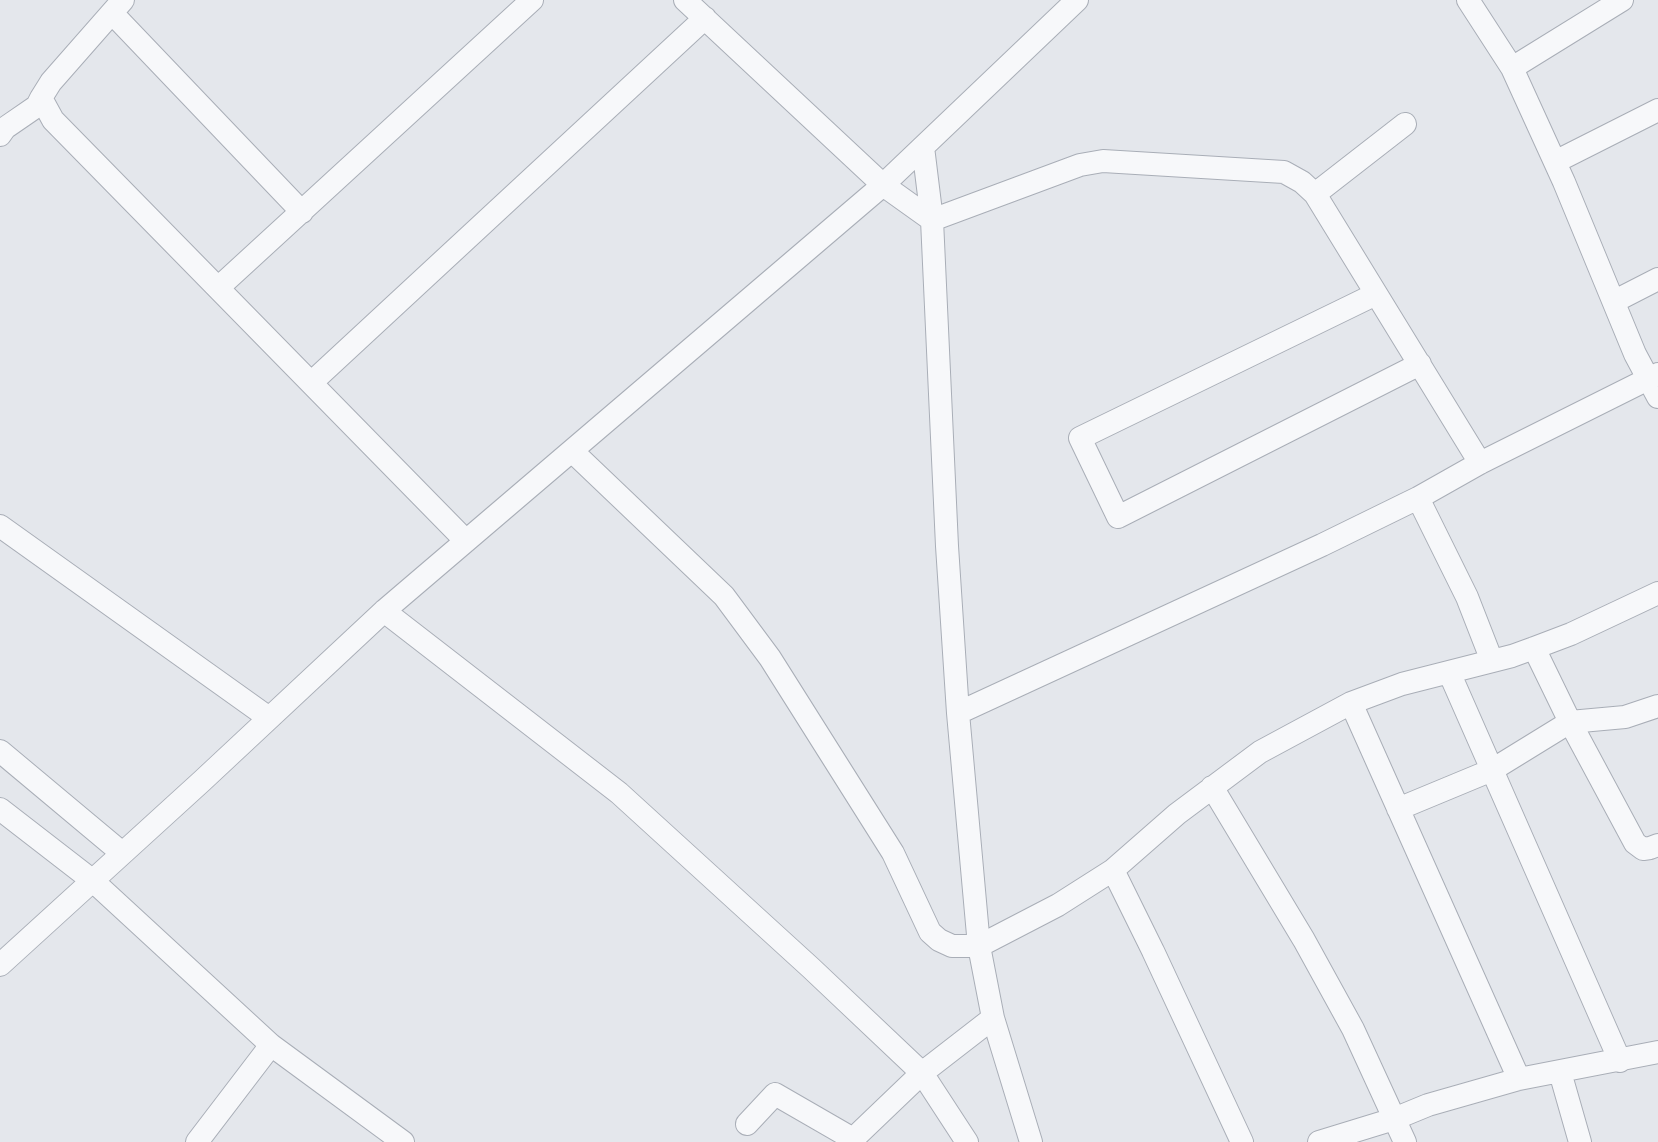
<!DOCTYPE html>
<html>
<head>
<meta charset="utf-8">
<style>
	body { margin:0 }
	canvas { display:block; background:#e4e7ec }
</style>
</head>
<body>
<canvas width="1658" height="1142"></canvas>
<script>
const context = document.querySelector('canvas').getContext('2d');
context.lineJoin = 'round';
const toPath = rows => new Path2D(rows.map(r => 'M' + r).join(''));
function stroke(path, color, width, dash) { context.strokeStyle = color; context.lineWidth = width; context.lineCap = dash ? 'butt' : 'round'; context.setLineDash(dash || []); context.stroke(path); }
const minor = toPath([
	[123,0,51,82,41,98,53,120,466,541],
	[685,0,883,185,932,220,1080,165,1103,161,1284,172,1302,182,1315,194,1480,463],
	[1468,0,1512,68,1564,182,1635,354,1658,397],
	[112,13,302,212],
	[1512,68,1622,0],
	[0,135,5,128,37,106,41,98],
	[923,147,932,220,947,546,958,713,979,946,993,1018,1031,1142],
	[1555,162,1658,110],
	[1315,194,1405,124],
	[218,288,532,0],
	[1376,294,1080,438,1118,517,1420,364],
	[1615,301,1658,279],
	[311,383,705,18],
	[572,451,724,596,770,658,893,853,930,932,939,940,952,946,979,946,1058,905,1113,870,1177,814,1260,752,1351,703,1402,684,1512,656,1534,648,1571,634,1658,593],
	[1418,498,1467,597,1492,661],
	[0,526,269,718],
	[384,611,619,793,811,968,922,1073,967,1142],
	[1534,648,1570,722,1635,843,1643,849,1650,848,1658,845],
	[1449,672,1620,1061],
	[1351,703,1519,1079],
	[958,713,1322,545,1418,498,1480,463,1658,374],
	[0,751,122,853],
	[1212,787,1304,940,1353,1029,1405,1142],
	[0,809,93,881,271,1045,403,1142],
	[1398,809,1492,770,1570,722,1625,717,1658,706],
	[1113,870,1153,951,1242,1142],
	[0,965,202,781,384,611,883,185,1077,0],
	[1560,1072,1580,1142],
	[747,1124,775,1094,853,1139,855,1142],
	[197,1142,271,1045],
	[850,1142,922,1073,993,1018],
	[1319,1142,1394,1119,1428,1105,1519,1079,1658,1052]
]);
stroke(minor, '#a9aeb7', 24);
stroke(minor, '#f7f8fa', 22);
</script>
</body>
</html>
